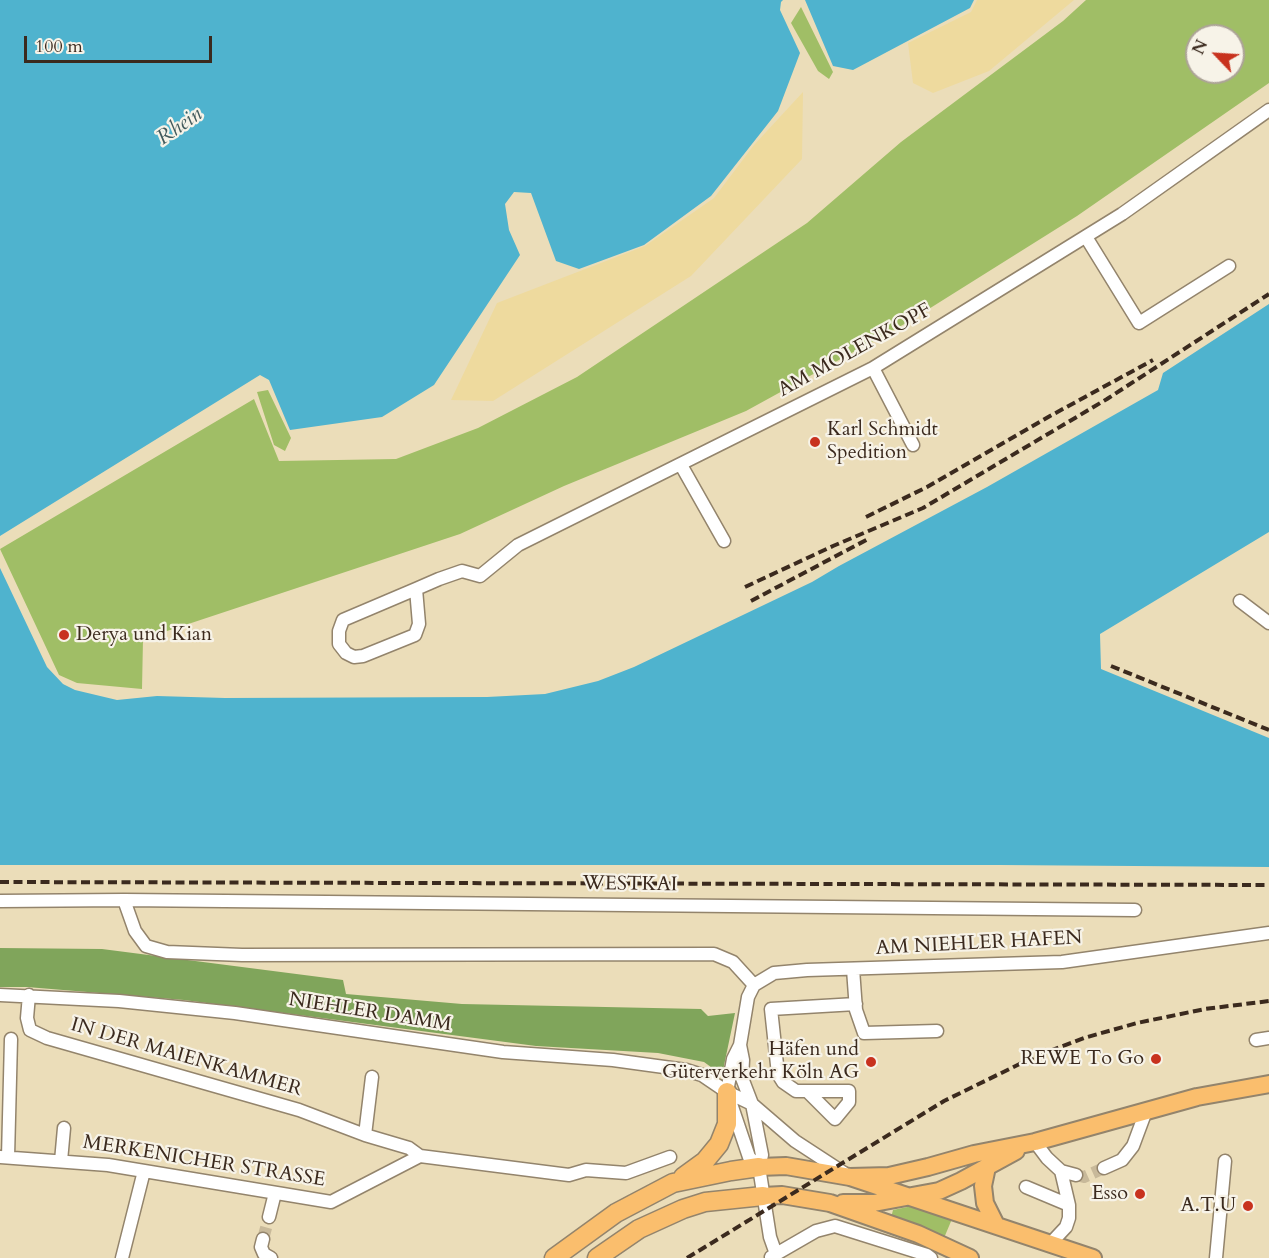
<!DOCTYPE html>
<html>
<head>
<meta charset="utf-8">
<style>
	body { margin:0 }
	#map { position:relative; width:1269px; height:1258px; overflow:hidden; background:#ebddb9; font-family:Cardo,serif }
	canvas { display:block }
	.north { position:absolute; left:1185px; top:24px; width:60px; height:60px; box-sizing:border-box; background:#f7f3e8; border:2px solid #aca397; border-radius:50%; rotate:295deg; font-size:16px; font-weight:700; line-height:24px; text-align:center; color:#3b2a1e }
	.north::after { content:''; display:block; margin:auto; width:21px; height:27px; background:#c8321e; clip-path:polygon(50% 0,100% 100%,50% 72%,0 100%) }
	.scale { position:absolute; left:24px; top:36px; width:188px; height:27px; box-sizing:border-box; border:3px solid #3b2a1e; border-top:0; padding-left:8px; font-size:18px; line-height:21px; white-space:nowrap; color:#3b2a1e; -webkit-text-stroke:4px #f7f3e8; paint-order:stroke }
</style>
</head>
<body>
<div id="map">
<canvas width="1269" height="1258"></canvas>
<div class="north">N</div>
<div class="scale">100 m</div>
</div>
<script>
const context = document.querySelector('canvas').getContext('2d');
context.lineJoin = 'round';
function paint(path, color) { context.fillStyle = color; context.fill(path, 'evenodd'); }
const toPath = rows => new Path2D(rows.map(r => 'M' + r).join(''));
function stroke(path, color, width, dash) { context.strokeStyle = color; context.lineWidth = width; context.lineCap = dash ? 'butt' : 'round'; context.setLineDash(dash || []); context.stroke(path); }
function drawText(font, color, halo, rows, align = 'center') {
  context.font = font + ' Cardo,serif'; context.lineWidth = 4.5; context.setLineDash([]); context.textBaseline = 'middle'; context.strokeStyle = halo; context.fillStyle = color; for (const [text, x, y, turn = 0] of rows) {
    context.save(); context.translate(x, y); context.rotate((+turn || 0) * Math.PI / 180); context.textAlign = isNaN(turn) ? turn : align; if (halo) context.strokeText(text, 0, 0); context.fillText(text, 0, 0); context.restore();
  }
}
const green = toPath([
	[1086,0,1269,0,1269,83,1077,216,908,322,746,411,564,486,460,534,143,639,142,689,77,683,59,675,0,549,254,399,279,461,396,459,478,428,577,377,807,223,901,142,1063,21],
	[1197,36,1233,36,1233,72,1197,72],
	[801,7,833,72,829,79,818,71,791,23],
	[268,390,291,438,285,451,274,445,257,392],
	[912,1206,952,1219,944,1238,891,1218,893,1210]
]);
const forest = toPath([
	[0,948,102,949,343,980,346,994,462,1004,701,1009,708,1016,735,1013,722,1075,704,1062,658,1053,536,1046,184,1000,27,987,0,987]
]);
const sand = toPath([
	[977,0,1074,0,989,71,933,93,913,83,908,43,971,12],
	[803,92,802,159,691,276,493,401,451,400,497,303,645,246,714,198,754,145]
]);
const water = toPath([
	[0,0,783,0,781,2,780,10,800,53,778,111,711,196,644,245,579,269,556,261,531,193,514,192,505,204,509,230,520,255,434,385,382,417,290,430,269,380,260,375,0,536],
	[805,0,974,0,970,8,853,70,833,66],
	[1269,304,1269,532,1100,634,1101,669,1269,738,1269,867,1000,865,0,865,0,568,47,667,63,684,75,690,117,700,157,696,225,698,487,697,545,694,598,681,634,667,812,582,839,566,987,487,1158,390,1163,373]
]);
const minorTunnel = toPath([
	[1076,1175,1084,1177,1104,1168],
	[263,1239,269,1217]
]);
const minor = toPath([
	[1086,237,1139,323,1229,266],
	[873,368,913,445],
	[681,465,724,541],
	[416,589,419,624,415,635,363,656,354,657,346,653,339,644,339,631,343,620,416,589,439,579,462,571,480,576,518,545,873,368,1122,214,1269,110],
	[1240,601,1269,623],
	[124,900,1135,910],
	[0,901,124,900,135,931,146,946,167,952,242,955,714,954,733,962,754,985],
	[853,969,856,1010,864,1033,937,1031],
	[0,995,119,1001,235,1013,503,1052,613,1060,686,1070,702,1075,727,1092,752,1104,795,1141,844,1173],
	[29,995,27,1018,30,1030,47,1038,299,1110,365,1135,409,1148,420,1156],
	[1256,1040,1269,1038],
	[740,1045,743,1060,742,1078,752,1104,762,1155,759,1167,770,1237,776,1254],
	[807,1091,835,1119,849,1102,849,1091,796,1091,783,1082,778,1074,771,1009,856,1004],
	[365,1135,372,1077],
	[1035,1142,1047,1158,1061,1171,1076,1175],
	[0,1157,108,1165,331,1202,420,1156,569,1175,586,1170,626,1173,670,1157],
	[8,1157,11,1039],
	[61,1161,64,1128],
	[759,1167,749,1157,727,1092,733,1059,740,1045,748,997,754,985,774,973,807,970,1062,962,1269,933],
	[1104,1168,1122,1160,1133,1146,1146,1111],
	[1026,1187,1069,1205],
	[269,1217,275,1193],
	[263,1239,261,1247,264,1254,271,1258],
	[1051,1243,1066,1227,1069,1218,1069,1205,1061,1171],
	[771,1257,816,1231,835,1226,927,1255,931,1258],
	[122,1258,144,1171],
	[1216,1258,1225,1161]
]);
const major = toPath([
	[759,1167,786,1166,850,1177,1093,1258],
	[987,1167,983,1186,985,1203,996,1225],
	[850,1177,889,1176,928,1167,974,1154,1035,1142,1197,1097,1269,1084],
	[763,1196,782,1195,830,1203,918,1234,970,1258],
	[843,1203,874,1203,939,1191,961,1181,1016,1151]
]);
const highway = toPath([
	[683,1177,705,1161,719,1144,727,1124,727,1092],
	[554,1258,616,1213,673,1183,731,1171,759,1167],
	[597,1258,639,1229,683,1209,705,1202,763,1196]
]);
const rail = toPath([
	[866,517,927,487,1050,416,1153,360],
	[745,587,833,546,923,508,1107,399,1269,294],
	[751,601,868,539],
	[1111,666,1269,730],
	[0,882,1269,885],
	[687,1258,944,1101,1034,1057,1084,1038,1137,1023,1205,1009,1269,1001]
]);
const markers = [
	[815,442,6,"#c8321e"],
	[64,635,6,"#c8321e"],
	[1156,1059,6,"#c8321e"],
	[871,1062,6,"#c8321e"],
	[1140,1194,6,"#c8321e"],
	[1248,1206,6,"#c8321e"]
];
const streetNames = [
	["AM MOLENKOPF",855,351,-29],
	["WESTKAI",630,885,1],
	["AM NIEHLER HAFEN",979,944,-3],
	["NIEHLER DAMM",370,1013,9],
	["IN DER MAIENKAMMER",186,1058,16],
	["MERKENICHER STRASSE",204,1162,9]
];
const poiNames = [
	["Karl Schmidt",827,430,"left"],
	["Spedition",827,453,"left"],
	["Derya und Kian",76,635,"left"],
	["Häfen und",859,1050],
	["Güterverkehr Köln AG",859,1073],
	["REWE To Go",1144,1059],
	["Esso",1128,1194],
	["A.T.U",1236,1206]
];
const waterNames = [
	["Rhein",180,127,-35]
];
paint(green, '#a0be66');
paint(forest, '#80a55b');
paint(sand, '#eeda9e');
paint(water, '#4fb3ce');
stroke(minorTunnel, '#c8b99a', 12, [12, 6]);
stroke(minor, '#93846c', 15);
stroke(major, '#93846c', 20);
stroke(highway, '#93846c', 21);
stroke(minor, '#fff', 12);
stroke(major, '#fabe6d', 16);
stroke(highway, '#fabe6d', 18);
stroke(rail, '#3b2a1e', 4, [9, 4.5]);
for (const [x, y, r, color] of markers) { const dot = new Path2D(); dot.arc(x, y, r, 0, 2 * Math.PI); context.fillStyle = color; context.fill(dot); stroke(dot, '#f7f3e8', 2); }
drawText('20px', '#3b2a1e', '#f7f3e8', streetNames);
drawText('20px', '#3b2a1e', '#f7f3e8', poiNames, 'right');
drawText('italic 21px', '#425a5c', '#f7f3e8', waterNames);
</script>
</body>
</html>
